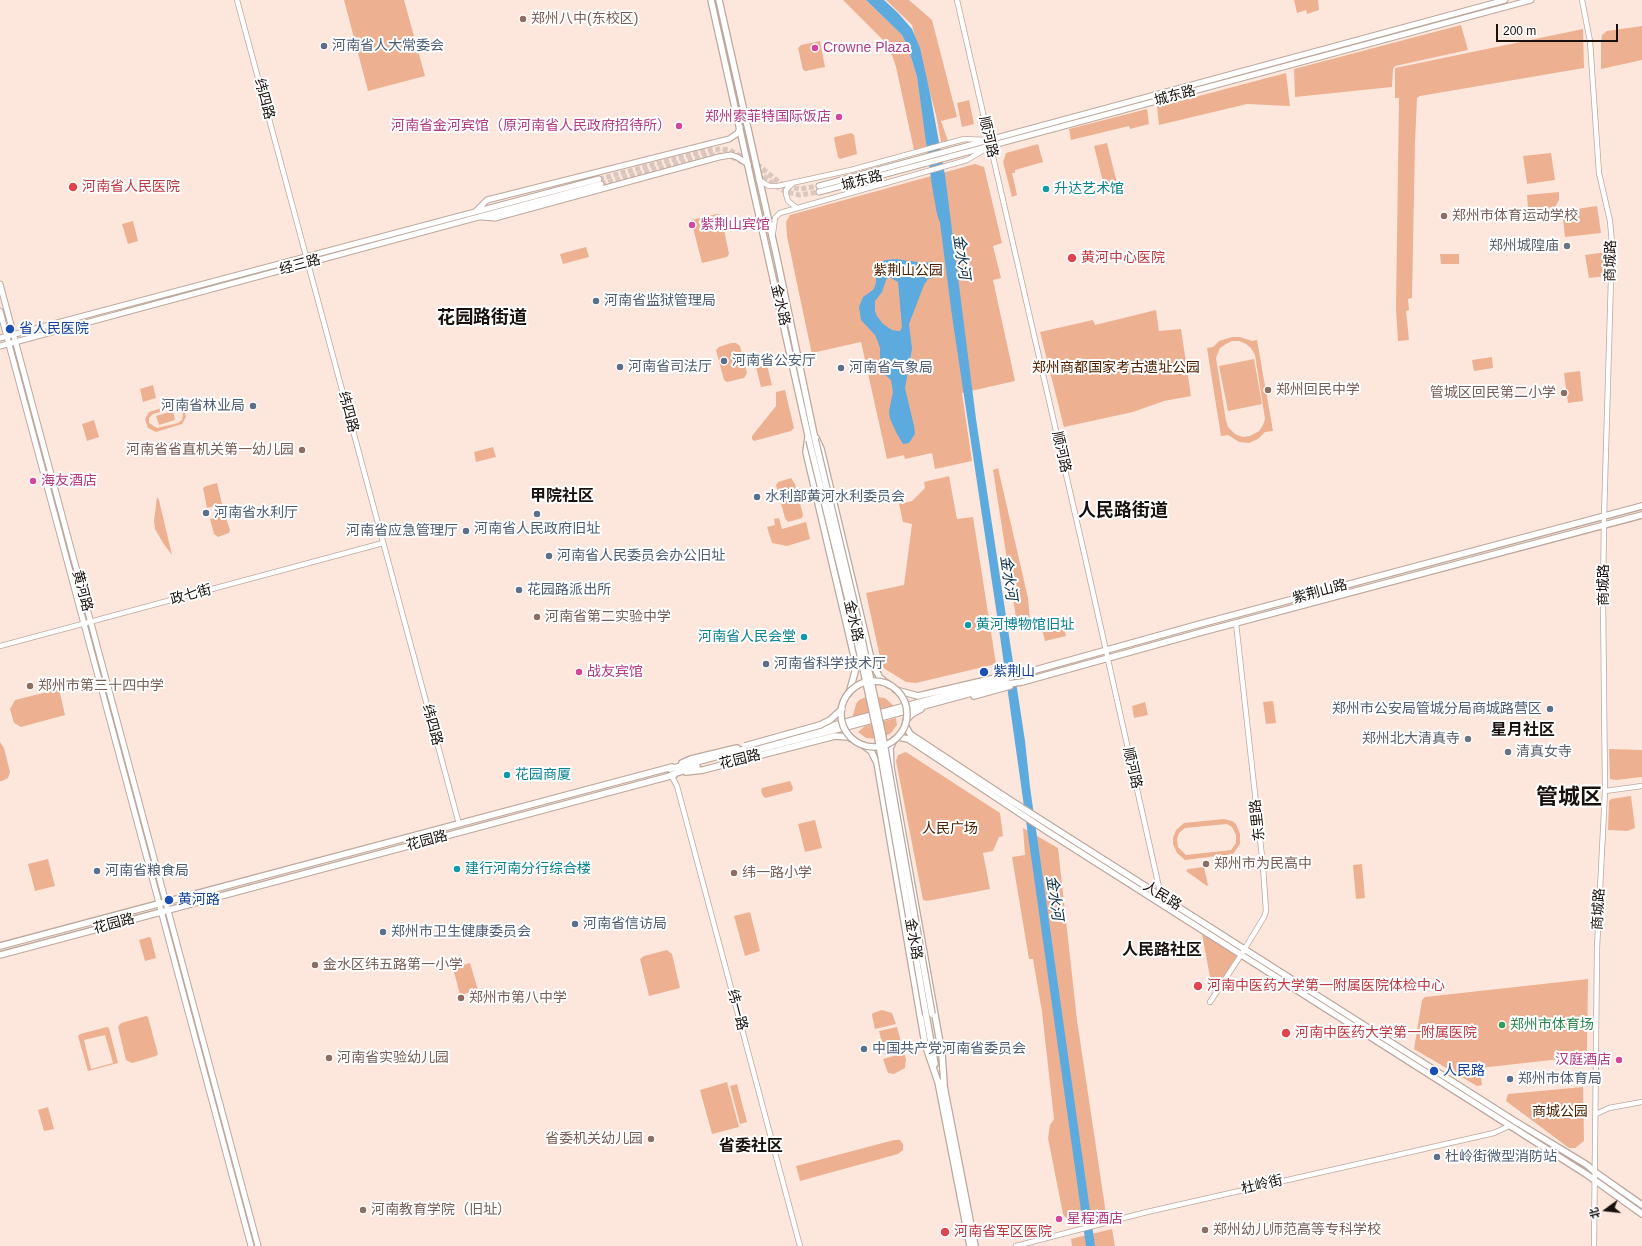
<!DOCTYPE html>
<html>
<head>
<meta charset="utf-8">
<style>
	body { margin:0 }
	#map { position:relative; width:1642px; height:1246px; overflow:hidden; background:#fde7dc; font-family:Helvetica,"Noto Sans SC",sans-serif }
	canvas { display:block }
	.north { position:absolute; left:1586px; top:1190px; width:40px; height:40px; -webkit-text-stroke:3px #fff; paint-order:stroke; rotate:255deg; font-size:11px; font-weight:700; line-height:16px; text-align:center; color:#18110d }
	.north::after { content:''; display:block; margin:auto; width:14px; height:18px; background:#18110d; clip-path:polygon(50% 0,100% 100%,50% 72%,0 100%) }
	.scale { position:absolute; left:1496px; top:24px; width:122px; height:18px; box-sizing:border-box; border:2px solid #18110d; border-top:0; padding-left:5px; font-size:12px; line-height:14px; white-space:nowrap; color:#18110d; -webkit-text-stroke:3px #fff; paint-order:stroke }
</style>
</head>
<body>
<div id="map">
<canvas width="1642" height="1246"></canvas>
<div class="north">北</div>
<div class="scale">200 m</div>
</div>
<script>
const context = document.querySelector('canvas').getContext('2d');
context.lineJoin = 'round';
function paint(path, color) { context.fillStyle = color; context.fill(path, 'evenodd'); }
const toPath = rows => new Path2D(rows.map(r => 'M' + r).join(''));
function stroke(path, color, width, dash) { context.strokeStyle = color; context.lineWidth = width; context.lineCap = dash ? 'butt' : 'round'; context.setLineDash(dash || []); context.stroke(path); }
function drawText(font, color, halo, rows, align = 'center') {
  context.font = font + ' Helvetica,"Noto Sans SC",sans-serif'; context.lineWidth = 4; context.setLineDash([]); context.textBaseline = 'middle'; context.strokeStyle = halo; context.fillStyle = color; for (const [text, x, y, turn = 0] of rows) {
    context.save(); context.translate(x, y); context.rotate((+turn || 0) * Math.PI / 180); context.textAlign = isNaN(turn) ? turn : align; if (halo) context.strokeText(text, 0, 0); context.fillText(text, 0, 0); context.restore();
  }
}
const green = toPath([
	[344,0,404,0,425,76,368,91],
	[843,0,866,0,902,35,908,47,917,77,927,146,914,150,896,67,892,55,884,41],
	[886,0,909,0,932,20,957,117,941,121,948,141,941,142,936,115,912,25],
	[1294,0,1318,0,1319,10,1307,14,1306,10,1297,13],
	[1461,25,1468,50,1395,66,1393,69,1392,87,1295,97,1294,69],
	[1642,26,1642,60,1601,69,1601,43,1602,35,1607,31],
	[1583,29,1584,68,1420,96,1417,98,1415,142,1412,298,1408,299,1409,310,1406,311,1409,340,1398,341,1396,309,1399,98,1395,98,1395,68],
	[820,41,825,67,806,71,803,70,798,48,801,45],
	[1286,73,1290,106,1247,104,1159,125,1157,107],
	[969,100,974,124,962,127,957,103],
	[1147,109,1149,124,1130,129,1129,126,1071,140,1069,129],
	[851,133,854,135,857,154,840,159,838,157,834,138,835,137],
	[1107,143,1118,187,1105,190,1094,146],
	[1038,144,1043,162,1015,170,1015,173,1012,173,1017,195,1012,197,1003,162,1006,153],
	[1551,153,1555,180,1527,184,1523,156],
	[975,164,984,167,1002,243,993,246,1001,278,993,280,1015,381,962,393,972,461,935,469,932,453,905,459,904,455,887,459,861,342,812,353,811,350,787,236,786,222,790,215],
	[1559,192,1559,200,1555,207,1528,210,1527,195],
	[1597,206,1601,233,1565,237,1562,211],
	[717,214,721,215,729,254,727,257,702,263,691,220],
	[133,221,138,241,128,244,122,224],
	[586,247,589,257,563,264,560,254],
	[1606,252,1606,276,1589,278,1585,255],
	[1440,254,1459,254,1459,264,1441,264],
	[1156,310,1159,331,1181,329,1191,396,1164,401,1133,412,1064,427,1040,332,1093,320,1095,325],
	[1232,337,1240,337,1252,341,1257,340,1273,431,1265,432,1258,439,1249,443,1239,442,1228,435,1221,436,1207,348,1213,347,1219,341],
	[1232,341,1239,341,1246,344,1251,348,1255,355,1265,419,1263,425,1259,431,1250,436,1243,437,1235,434,1228,427,1226,421,1216,358,1220,348,1226,344],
	[731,343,736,343,740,346,747,373,744,378,727,382,724,380,716,350,719,347],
	[1492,357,1493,368,1474,371,1472,360],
	[1254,359,1262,404,1228,411,1219,366],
	[767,365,772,385,761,387,756,367],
	[1580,371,1583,401,1568,403,1564,373],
	[153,385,156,398,143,402,140,389],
	[785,390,794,428,791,431,754,441,752,439,752,436,776,406,776,392],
	[175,404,181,406,185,413,186,417,182,424,156,432,148,428,145,419,149,412],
	[174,408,179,409,183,414,182,420,178,423,157,428,149,423,149,418,153,414],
	[173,411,175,420,159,425,156,416],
	[94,420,99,437,87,441,82,424],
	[493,447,496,457,476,462,474,452],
	[998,468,1028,598,1030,620,1017,624,993,470],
	[949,476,957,519,973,517,996,664,916,683,906,682,885,669,882,666,866,593,904,585,912,524,903,522,899,504,912,501,925,488,924,482],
	[791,478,795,484,803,515,802,518,788,522,785,518,776,485,778,482],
	[217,483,222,504,207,508,203,488,206,486],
	[157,497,159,500,172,555,163,543,155,529,154,521],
	[225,515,230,530,229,533,218,537,214,534,210,519],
	[779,518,782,529,806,522,810,539,787,546,772,543,767,527,775,525,774,519],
	[1063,623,1066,636,1045,641,1042,629],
	[59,689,65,715,21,727,14,723,10,709,15,700],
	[868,696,885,698,894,706,852,719,856,704,859,700],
	[1273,701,1276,723,1266,724,1263,702],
	[1145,702,1148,715,1134,718,1132,706],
	[896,718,897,725,891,733,880,739,866,738,858,732,865,726],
	[0,742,4,748,10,772,8,778,2,781,0,781],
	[1609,749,1642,750,1642,777,1616,780,1610,779],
	[906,752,1000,813,1003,836,999,837,993,851,983,853,990,889,927,901,923,900,896,761,898,755],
	[790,781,793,788,792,791,765,798,763,796,761,791,762,788],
	[1631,796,1635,828,1627,831,1608,830,1609,801,1611,799],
	[1224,819,1232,821,1236,824,1240,834,1240,844,1233,854,1185,860,1177,853,1173,844,1173,838,1176,830,1184,823],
	[1227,824,1232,827,1236,835,1236,843,1231,850,1186,855,1178,847,1177,839,1179,833,1185,828],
	[815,820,822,848,805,852,798,824],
	[1023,828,1058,848,1077,1020,1106,1214,1070,1224,1063,1214,1048,1138,1050,1125,1054,1119,1042,1012,1033,959,1029,959,1012,857,1025,855],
	[48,859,55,886,35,891,28,864],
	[1362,864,1365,898,1356,899,1353,865],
	[1204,867,1208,885,1207,886,1186,871,1188,869],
	[750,912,760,951,745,956,734,916],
	[1202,934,1237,956,1213,993],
	[149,937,151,938,156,958,145,961,139,940],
	[667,950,672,954,680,988,649,996,640,959,644,956],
	[470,963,478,990,460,995,453,968],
	[1588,979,1587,1056,1480,1068,1482,1085,1477,1086,1414,1049,1422,1000,1425,997],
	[882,1010,892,1013,896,1024,875,1029,872,1015,873,1013],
	[146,1016,148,1017,158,1054,156,1056,132,1063,126,1060,118,1027,121,1023],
	[107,1027,109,1028,118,1063,88,1071,78,1036,80,1034],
	[105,1035,113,1063,91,1069,84,1040],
	[897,1027,903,1050,885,1055,879,1031],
	[904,1053,906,1059,905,1068,894,1074,888,1073,883,1059],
	[727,1082,739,1127,712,1134,700,1090],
	[737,1084,747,1122,740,1124,730,1086],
	[1583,1087,1584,1141,1575,1148,1569,1148,1506,1101,1508,1094],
	[48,1107,54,1129,44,1131,38,1110],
	[894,1140,900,1140,903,1144,903,1150,898,1154,800,1181,796,1166],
	[1112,1229,1115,1246,1072,1246,1071,1239]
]);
const water = toPath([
	[866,0,884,0,898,13,912,29,920,48,930,93,945,175,976,419,1025,741,1030,787,1095,1246,1086,1246,998,622,952,316,940,223,937,214,932,186,917,77,908,47,902,35],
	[896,259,925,263,932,261,934,276,933,278,928,279,924,285,909,324,912,349,905,388,914,426,915,434,909,443,903,444,897,434,890,419,889,411,893,392,891,380,882,372,880,360,880,348,878,342,875,335,861,320,859,307,863,297,873,290,875,286,876,282,876,269,878,264,885,260],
	[889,277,898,282,902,327,900,331,897,331,892,330,883,324,877,316,875,311,875,301,882,292,886,280]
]);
const secondaryTunnel = toPath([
	[599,179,709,150,721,149,729,150,758,165,780,183,788,187,800,189,819,186],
	[601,184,710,155,728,155,755,169,777,187,786,192,800,195,819,192]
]);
const tertiary = toPath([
	[237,0,459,824],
	[957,0,1085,557,1163,905],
	[1582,0,1590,41,1599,173,1610,221,1612,244,1604,517,1603,596,1605,791,1597,948,1594,1246],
	[759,180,769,186,778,186,851,170,964,139,986,140],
	[793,183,786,190,786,194,788,201,797,208],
	[773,233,775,218,780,213,967,160,987,148],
	[0,646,383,543],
	[671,775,677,786,800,1246],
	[1605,791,1642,786],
	[1210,1002,1241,955,1264,917,1266,911,1263,866,1236,623],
	[1596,1114,1609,1108,1642,1102],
	[1016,1246,1147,1212,1494,1133,1509,1126]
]);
const secondary = toPath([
	[819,186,1505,0],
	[819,192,1531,0],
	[477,210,487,200,729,139,738,133,740,127],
	[481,217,495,218,719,157,731,155,737,157,748,164],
	[0,284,258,1246],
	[0,311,251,1246],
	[0,338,599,179],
	[0,346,601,184]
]);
const primary = toPath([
	[711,0,809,440],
	[719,0,777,258,815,439],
	[808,437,806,452,854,656,855,672,849,693],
	[816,438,821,449,872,663,880,678,889,685],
	[896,690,918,696,1008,675],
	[974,696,1010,686],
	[906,720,912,714,921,709],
	[905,725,910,734,1010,800,1513,1120,1587,1165,1595,1172,1642,1205],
	[898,737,908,739,1045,830,1586,1174,1642,1214],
	[894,740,890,748,891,768,942,1054,944,1084],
	[863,745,871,751,877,763,925,1044,939,1085],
	[722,759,850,726,1001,685,1022,682,1202,632,1642,515],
	[682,763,691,759,737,748],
	[670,769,999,681,1021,674,1200,624,1642,506],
	[686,772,703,770,835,736,848,737,854,740],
	[671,775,697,766],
	[0,946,672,767],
	[0,955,674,775],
	[926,1015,935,1064],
	[943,1081,975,1246],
	[938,1082,970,1246]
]);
const primaryBridge = toPath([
	[815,439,853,598,882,732,932,1014],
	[809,440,848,599,877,733,926,1015],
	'841 714a33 33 0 1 1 66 0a33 33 0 1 1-66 0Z',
	[745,746,820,725,830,720,842,709]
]);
const markers = [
	[523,19,4,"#8d6e63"],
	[324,46,4,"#5c6f8a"],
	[815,48,4,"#d1479c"],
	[839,117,4,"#d1479c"],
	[679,126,4,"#d1479c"],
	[73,187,5,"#e0444e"],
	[1046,189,4,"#0f9aa8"],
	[1444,216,4,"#8d6e63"],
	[692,225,4,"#d1479c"],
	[1567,246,4,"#6b7280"],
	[1072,258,5,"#e0444e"],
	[596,301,4,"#5c6f8a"],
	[10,329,5,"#1a4fb4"],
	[724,361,4,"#5c6f8a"],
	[620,367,4,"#5c6f8a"],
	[841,368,4,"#5c6f8a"],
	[1268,390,4,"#8d6e63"],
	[1564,393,4,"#8d6e63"],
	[253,406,4,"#5c6f8a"],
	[302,450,4,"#8d6e63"],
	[33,481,4,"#d1479c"],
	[757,497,4,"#5c6f8a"],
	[206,513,4,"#5c6f8a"],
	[537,514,4,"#5c6f8a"],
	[466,531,4,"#5c6f8a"],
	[549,556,4,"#5c6f8a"],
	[519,590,4,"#5c6f8a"],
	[537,617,4,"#8d6e63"],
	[968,625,4,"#0f9aa8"],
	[804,637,4,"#0f9aa8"],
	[766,664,4,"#5c6f8a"],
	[579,672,4,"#d1479c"],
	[984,672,5,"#1a4fb4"],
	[30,686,4,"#8d6e63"],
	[1550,709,4,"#5c6f8a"],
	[1468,739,4,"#6b7280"],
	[1508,752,4,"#6b7280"],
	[507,775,4,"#0f9aa8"],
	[1206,864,4,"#8d6e63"],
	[457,869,4,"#0f9aa8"],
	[97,871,4,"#5c6f8a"],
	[734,873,4,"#8d6e63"],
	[169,900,5,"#1a4fb4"],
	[575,924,4,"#5c6f8a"],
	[383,932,4,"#5c6f8a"],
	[315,965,4,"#8d6e63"],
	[1198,986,5,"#e0444e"],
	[461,998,4,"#8d6e63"],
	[1502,1025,4,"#2e9e5b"],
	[1286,1033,5,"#e0444e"],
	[864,1049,4,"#5c6f8a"],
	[329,1058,4,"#8d6e63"],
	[1619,1060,4,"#d1479c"],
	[1434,1071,5,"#1a4fb4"],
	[1510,1079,4,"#5c6f8a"],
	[651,1139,4,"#8d6e63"],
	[1437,1157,4,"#5c6f8a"],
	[363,1210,4,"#8d6e63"],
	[1059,1219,4,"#d1479c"],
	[1205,1230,4,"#8d6e63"],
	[945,1232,5,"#e0444e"]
];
const educationNames = [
	["郑州八中(东校区)",531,19],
	["郑州市体育运动学校",1452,216],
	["郑州回民中学",1276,390],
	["管城区回民第二小学",1556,393,"right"],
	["河南省省直机关第一幼儿园",294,450,"right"],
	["河南省第二实验中学",545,617],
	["郑州市第三十四中学",38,686],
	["郑州市为民高中",1214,864],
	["纬一路小学",742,873],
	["金水区纬五路第一小学",323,965],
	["郑州市第八中学",469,998],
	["河南省实验幼儿园",337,1058],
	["省委机关幼儿园",643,1139,"right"],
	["河南教育学院（旧址）",371,1210],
	["郑州幼儿师范高等专科学校",1213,1230]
];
const serviceNames = [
	["河南省人大常委会",332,46],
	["河南省监狱管理局",604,301],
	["河南省公安厅",732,361],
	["河南省司法厅",628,367],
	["河南省气象局",849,368],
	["河南省林业局",245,406,"right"],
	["水利部黄河水利委员会",765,497],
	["河南省水利厅",214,513],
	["河南省人民政府旧址",537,529,"center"],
	["河南省应急管理厅",458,531,"right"],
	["河南省人民委员会办公旧址",557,556],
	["花园路派出所",527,590],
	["河南省科学技术厅",774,664],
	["郑州市公安局管城分局商城路营区",1542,709,"right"],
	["河南省粮食局",105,871],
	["河南省信访局",583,924],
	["郑州市卫生健康委员会",391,932],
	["中国共产党河南省委员会",872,1049],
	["郑州市体育局",1518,1079],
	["杜岭街微型消防站",1445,1157]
];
const hotelNames = [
	["Crowne Plaza",823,48],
	["郑州索菲特国际饭店",831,117,"right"],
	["河南省金河宾馆（原河南省人民政府招待所）",671,126,"right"],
	["紫荆山宾馆",700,225],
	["海友酒店",41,481],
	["战友宾馆",587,672],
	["汉庭酒店",1611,1060,"right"],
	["星程酒店",1067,1219]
];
const streetNames = [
	["城东路",1175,96,-15],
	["纬四路",264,99,75],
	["顺河路",988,137,77],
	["城东路",862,181,-15],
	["商城路",1611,261,-89],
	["经三路",300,265,-15],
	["金水路",780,305,77],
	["纬四路",348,412,75],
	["顺河路",1061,452,77],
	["商城路",1604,585,-90],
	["黄河路",82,591,75],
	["紫荆山路",1320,592,-15],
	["政七街",191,595,-15],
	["金水路",853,621,77],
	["纬四路",432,725,75],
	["花园路",740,760,-14],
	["顺河路",1132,768,77],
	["东里路",1258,820,-96],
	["花园路",427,841,-15],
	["人民路",1162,896,32],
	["商城路",1599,909,-87],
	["花园路",114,924,-15],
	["金水路",913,939,80],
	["纬一路",737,1010,75],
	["杜岭街",1262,1185,-13]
];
const healthNames = [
	["河南省人民医院",82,187],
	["黄河中心医院",1081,258],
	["河南中医药大学第一附属医院体检中心",1207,986],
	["河南中医药大学第一附属医院",1295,1033],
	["河南省军区医院",954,1232]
];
const cultureNames = [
	["升达艺术馆",1054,189],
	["黄河博物馆旧址",976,625],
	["河南省人民会堂",796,637,"right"],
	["花园商厦",515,775],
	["建行河南分行综合楼",465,869]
];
const worshipNames = [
	["郑州城隍庙",1559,246],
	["郑州北大清真寺",1460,739],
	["清真女寺",1516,752,"left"]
];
const parkNames = [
	["紫荆山公园",908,271],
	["郑州商都国家考古遗址公园",1116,368],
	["人民广场",950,829],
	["商城公园",1560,1112]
];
const transitNames = [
	["省人民医院",19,329],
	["紫荆山",993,672],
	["黄河路",178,900],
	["人民路",1443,1071]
];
const leisureNames = [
	["郑州市体育场",1510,1025]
];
const waterNames = [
	["金水河",961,257,82],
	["金水河",1008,578,82],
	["金水河",1054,898,82]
];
const quarterNames = [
	["甲院社区",562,497],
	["星月社区",1523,731],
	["人民路社区",1162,951],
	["省委社区",751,1147]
];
const districtNames = [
	["花园路街道",482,318],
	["人民路街道",1123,511]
];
const townNames = [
	["管城区",1569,798]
];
paint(green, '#edb192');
paint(water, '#5daadf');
stroke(secondaryTunnel, '#dbc7bd', 5, [5, 2.5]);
stroke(tertiary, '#bda89e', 6);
stroke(secondary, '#bda89e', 7);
stroke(primary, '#bda89e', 8);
stroke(tertiary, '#fff', 4.5);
stroke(secondary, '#fff', 5);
stroke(primary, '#fff', 5.5);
stroke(primaryBridge, '#bda89e', 8, []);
stroke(primaryBridge, '#fff', 5.5);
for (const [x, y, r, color] of markers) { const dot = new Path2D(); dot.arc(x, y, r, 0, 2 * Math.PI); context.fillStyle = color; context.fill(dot); stroke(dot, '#fff', 1.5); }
drawText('14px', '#785e54', '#fff', educationNames, 'left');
drawText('14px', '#4e5e75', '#fff', serviceNames, 'left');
drawText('14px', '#b23c85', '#fff', hotelNames, 'left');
drawText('14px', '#18110d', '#fff', streetNames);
drawText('14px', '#be3a42', '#fff', healthNames, 'left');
drawText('14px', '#0d838f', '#fff', cultureNames, 'left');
drawText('14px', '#5b616d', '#fff', worshipNames, 'right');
drawText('14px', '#502000', '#fff', parkNames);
drawText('14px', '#164399', '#fff', transitNames, 'left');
drawText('14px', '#27864d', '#fff', leisureNames, 'left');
drawText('italic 15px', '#0c2e44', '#fff', waterNames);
drawText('bold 16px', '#18110d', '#fff', quarterNames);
drawText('bold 18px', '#18110d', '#fff', districtNames);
drawText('bold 22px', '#18110d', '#fff', townNames);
</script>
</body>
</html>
